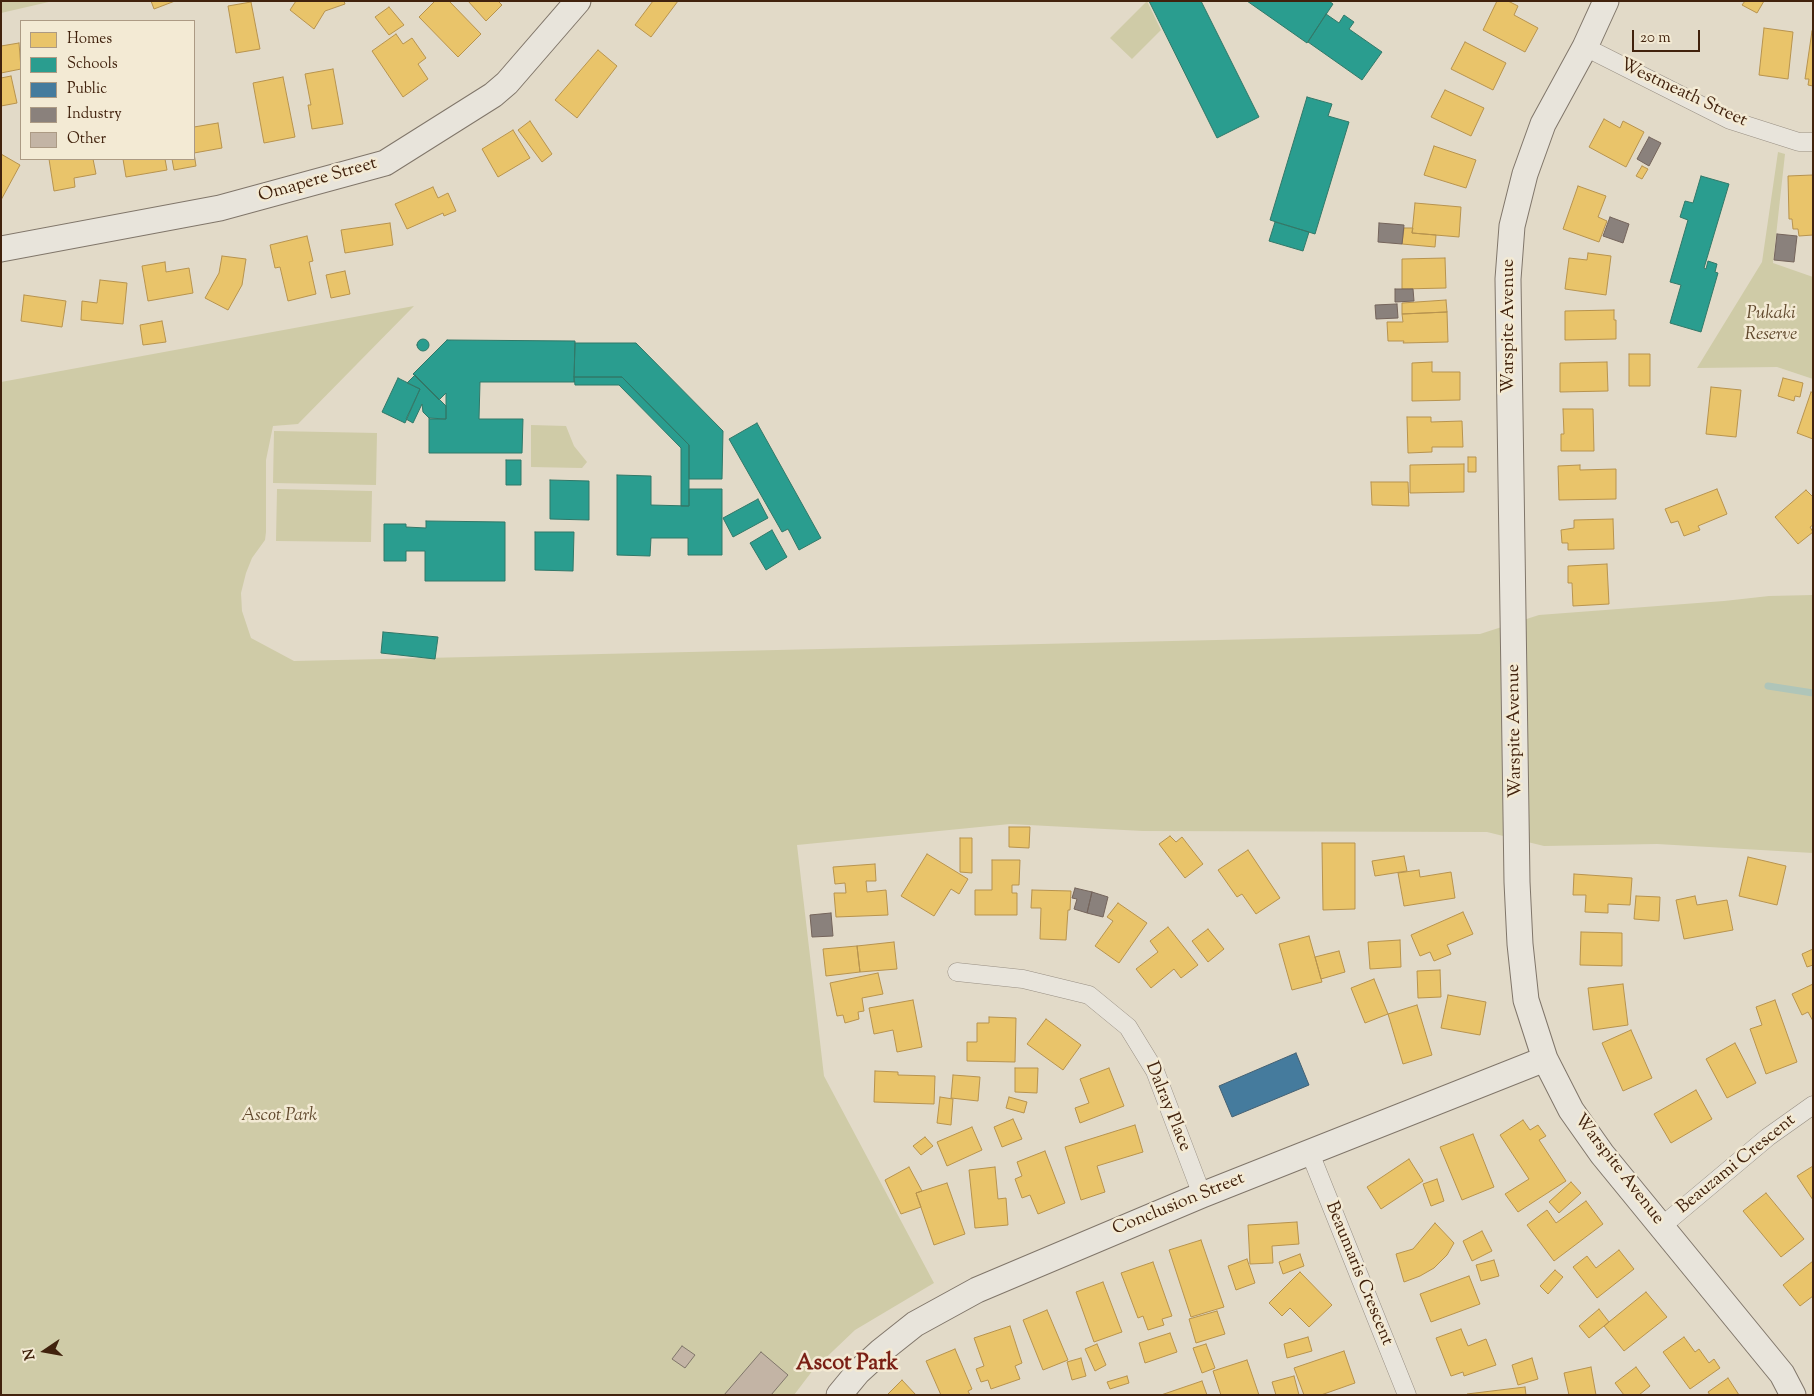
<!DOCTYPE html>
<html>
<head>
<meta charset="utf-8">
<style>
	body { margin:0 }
	#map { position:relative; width:1814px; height:1396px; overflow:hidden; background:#e2dac8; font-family:"Sorts Mill Goudy",serif }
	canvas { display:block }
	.frame { position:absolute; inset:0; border:2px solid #41220d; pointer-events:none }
	.legend { position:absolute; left:20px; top:20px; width:175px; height:140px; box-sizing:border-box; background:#f3ead4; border:1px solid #ac9a84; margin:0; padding:6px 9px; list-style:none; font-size:15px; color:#41220d }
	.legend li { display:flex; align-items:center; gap:10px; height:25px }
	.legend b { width:25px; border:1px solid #ac9a84 }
	.north { position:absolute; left:20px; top:1326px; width:50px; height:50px; -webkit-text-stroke:4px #f3ead4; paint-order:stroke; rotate:258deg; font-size:14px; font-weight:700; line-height:20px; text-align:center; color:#41220d }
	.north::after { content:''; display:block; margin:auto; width:18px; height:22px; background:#41220d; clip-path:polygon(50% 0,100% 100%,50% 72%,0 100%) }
	.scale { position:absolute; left:1632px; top:30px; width:68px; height:22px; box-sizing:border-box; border:2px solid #41220d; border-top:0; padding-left:6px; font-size:15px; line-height:18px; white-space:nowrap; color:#41220d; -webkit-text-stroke:4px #f3ead4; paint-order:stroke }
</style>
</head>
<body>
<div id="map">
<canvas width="1814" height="1396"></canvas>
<div class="frame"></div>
<ul class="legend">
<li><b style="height:14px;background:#e9c46a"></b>Homes</li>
<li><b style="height:14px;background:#2a9d8f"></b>Schools</li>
<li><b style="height:14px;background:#457b9d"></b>Public</li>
<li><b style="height:14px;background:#8a817c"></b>Industry</li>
<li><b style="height:14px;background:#c3b4a5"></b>Other</li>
</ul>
<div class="north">N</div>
<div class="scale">20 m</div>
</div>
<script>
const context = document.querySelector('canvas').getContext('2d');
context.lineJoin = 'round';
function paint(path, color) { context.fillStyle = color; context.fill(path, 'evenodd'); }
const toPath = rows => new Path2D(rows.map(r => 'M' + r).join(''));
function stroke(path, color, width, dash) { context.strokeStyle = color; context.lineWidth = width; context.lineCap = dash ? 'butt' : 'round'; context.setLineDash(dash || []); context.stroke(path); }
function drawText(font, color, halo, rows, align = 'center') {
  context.font = font + ' "Sorts Mill Goudy",serif'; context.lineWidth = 5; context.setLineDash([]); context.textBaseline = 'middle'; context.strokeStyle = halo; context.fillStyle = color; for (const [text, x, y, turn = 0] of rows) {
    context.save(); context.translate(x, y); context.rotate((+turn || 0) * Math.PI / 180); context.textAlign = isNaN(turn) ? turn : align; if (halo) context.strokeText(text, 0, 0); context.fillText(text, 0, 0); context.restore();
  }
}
const green = toPath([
	[1,1,53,1,1,13],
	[1147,1,1161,30,1132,59,1110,38],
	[1778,152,1785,154,1773,263,1813,277,1813,379,1777,367,1697,368,1762,262],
	[414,306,298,424,273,426,266,460,266,532,265,540,252,558,246,573,241,593,242,611,251,638,294,661,1480,634,1539,615,1724,601,1769,596,1813,595,1813,853,1657,844,1544,846,1487,832,1143,831,1010,824,797,845,824,1076,934,1283,855,1330,813,1370,794,1395,1,1395,1,382],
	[531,425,566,426,574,446,587,462,582,468,531,467],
	[274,431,377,433,376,485,273,483],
	[277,489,372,491,371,542,276,541]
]);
const homes = toPath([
	[151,1,175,1,154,9,151,1],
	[296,1,344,1,345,4,325,11,314,29,290,10,296,1],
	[435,1,449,1,481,34,458,57,419,17,435,1],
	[468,1,501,1,499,2,502,5,486,21,468,1],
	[653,1,678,1,651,37,635,25,653,1],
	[1497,1,1508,1,1518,6,1514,15,1538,28,1525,52,1483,30,1497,1],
	[1745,1,1764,1,1757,13,1742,5,1745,1],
	[251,2,260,49,236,53,228,6,251,2],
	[389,7,404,25,389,35,375,17,389,7],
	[1764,28,1793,32,1788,79,1759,75,1764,28],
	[1812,31,1813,31,1813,86,1808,85,1809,79,1805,79,1812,31],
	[396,34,403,44,412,38,426,58,418,64,428,79,403,97,372,51,396,34],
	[1465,42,1506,63,1493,90,1451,69,1465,42],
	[19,43,21,69,1,73,1,46,19,43],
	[598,50,617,66,577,118,555,100,598,50],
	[333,69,343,124,312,129,308,105,311,105,305,74,333,69],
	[11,76,17,103,1,106,1,78,11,76],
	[283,77,295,137,264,143,253,83,283,77],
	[1445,90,1484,108,1471,136,1431,117,1445,90],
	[1604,119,1620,128,1623,121,1644,132,1626,167,1589,147,1604,119],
	[530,121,552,154,542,162,518,130,530,121],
	[218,123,222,148,194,153,196,166,174,170,172,159,194,159,194,127,218,123],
	[513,130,530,158,498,177,482,149,513,130],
	[1434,146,1476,160,1466,188,1424,175,1434,146],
	[1,154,20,165,1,200,1,154],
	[49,159,93,159,96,174,74,178,75,187,54,191,49,159],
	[123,159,165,159,167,170,126,177,123,159],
	[1642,166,1648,169,1642,179,1636,176,1642,166],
	[1813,175,1813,235,1799,236,1798,229,1793,229,1792,219,1789,219,1788,176,1813,175],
	[1578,186,1606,196,1598,217,1607,221,1599,242,1563,229,1578,186],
	[433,187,438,198,448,193,456,211,444,216,443,213,407,229,395,204,433,187],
	[1415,203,1461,207,1459,237,1412,233,1415,203],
	[390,223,393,245,345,253,341,230,390,223],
	[1404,228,1413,228,1412,233,1436,235,1435,247,1402,244,1404,228],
	[307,236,313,261,309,262,316,294,288,301,280,267,275,268,270,245,307,236],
	[1588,253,1611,256,1606,295,1565,289,1569,258,1587,260,1588,253],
	[222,256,246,259,242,285,228,310,205,298,219,273,222,256],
	[1445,258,1446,288,1402,289,1402,259,1445,258],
	[165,262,166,272,189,268,193,293,148,301,142,266,165,262],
	[345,271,350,294,331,298,326,275,345,271],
	[100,280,127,283,123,324,81,320,82,301,97,303,100,280],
	[24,295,66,301,62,327,21,321,24,295],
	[1446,300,1447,312,1402,314,1402,303,1446,300],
	[1614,310,1614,320,1616,320,1616,339,1565,340,1565,311,1614,310],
	[1447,312,1448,342,1403,343,1404,341,1388,341,1387,322,1403,322,1402,314,1447,312],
	[162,321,166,342,143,345,140,325,162,321],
	[1629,354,1650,354,1650,386,1629,386,1629,354],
	[1432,362,1432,372,1460,372,1460,400,1412,401,1412,363,1432,362],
	[1607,362,1608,391,1560,392,1560,363,1607,362],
	[1783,378,1803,383,1800,397,1795,396,1794,401,1778,396,1783,378],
	[1711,387,1741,390,1736,437,1706,434,1711,387],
	[1811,392,1813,393,1813,439,1797,433,1811,392],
	[1563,409,1593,409,1594,451,1561,451,1561,434,1564,434,1563,409],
	[1407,417,1431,417,1431,422,1462,421,1463,447,1432,447,1432,452,1408,453,1407,417],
	[1468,457,1476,457,1476,472,1468,472,1468,457],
	[1464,464,1464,492,1410,493,1410,465,1464,464],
	[1580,465,1580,470,1616,469,1616,499,1559,500,1558,466,1580,465],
	[1371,482,1408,482,1409,506,1372,505,1371,482],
	[1717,489,1727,514,1698,526,1700,530,1684,536,1678,521,1671,523,1665,509,1717,489],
	[1806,490,1813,497,1813,525,1810,527,1813,532,1798,544,1775,517,1806,490],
	[1613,519,1614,549,1568,550,1568,543,1562,543,1561,530,1574,528,1574,520,1613,519],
	[1607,564,1609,604,1573,606,1572,583,1568,583,1568,566,1607,564],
	[1009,827,1030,827,1029,848,1009,847,1009,827],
	[1170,836,1176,842,1182,837,1203,864,1185,878,1159,844,1170,836],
	[960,838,972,838,972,873,960,872,960,838],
	[1322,843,1355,843,1355,909,1323,910,1322,843],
	[1248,850,1280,898,1256,914,1242,894,1237,897,1218,870,1248,850],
	[927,854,968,879,959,894,951,889,934,916,901,896,927,854],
	[1404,856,1407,871,1375,876,1372,861,1404,856],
	[1748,857,1786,866,1777,905,1739,896,1748,857],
	[992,860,1020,860,1019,885,1012,885,1012,893,1017,893,1017,915,975,915,975,890,992,890,992,860],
	[875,864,876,881,866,881,867,892,886,890,888,915,836,917,834,893,846,893,845,883,835,884,833,867,875,864],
	[1419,870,1420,877,1451,872,1455,898,1404,906,1398,873,1419,870],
	[1574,874,1632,878,1630,905,1608,904,1608,913,1585,912,1586,895,1573,895,1574,874],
	[1032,890,1071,891,1070,910,1068,910,1066,940,1040,939,1041,908,1031,908,1032,890],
	[1636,896,1660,897,1659,921,1634,919,1636,896],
	[1695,896,1697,905,1727,900,1733,930,1684,939,1676,900,1695,896],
	[1118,903,1147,923,1119,963,1095,946,1113,921,1107,917,1118,903],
	[1463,912,1473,934,1447,945,1451,954,1434,961,1430,952,1420,956,1411,935,1463,912],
	[1168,927,1198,965,1181,978,1174,969,1151,988,1136,969,1158,952,1150,941,1168,927],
	[1208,929,1224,949,1208,962,1192,941,1208,929],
	[1581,932,1622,933,1622,966,1580,965,1581,932],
	[1309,936,1322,982,1292,990,1279,944,1309,936],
	[1400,940,1401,967,1370,969,1368,942,1400,940],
	[894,942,897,969,860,972,857,946,894,942],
	[857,946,860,972,826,976,823,949,857,946],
	[1813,949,1813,965,1807,967,1802,954,1813,949],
	[1339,951,1345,972,1321,979,1315,957,1339,951],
	[1440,970,1441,997,1418,998,1417,971,1440,970],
	[878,973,883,994,862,998,864,1011,858,1012,859,1019,845,1023,843,1015,837,1016,830,983,878,973],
	[1374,979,1388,1014,1365,1023,1351,988,1374,979],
	[1623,984,1628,1025,1593,1030,1588,988,1623,984],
	[1813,984,1813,1021,1808,1012,1802,1015,1792,994,1813,984],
	[1448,995,1486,1002,1480,1035,1441,1028,1448,995],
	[913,1000,922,1047,897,1052,893,1030,874,1034,869,1008,913,1000],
	[1775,1000,1797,1062,1766,1074,1750,1029,1762,1025,1756,1007,1775,1000],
	[1417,1005,1432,1055,1403,1064,1388,1014,1417,1005],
	[989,1017,1016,1018,1015,1062,967,1061,967,1042,977,1042,977,1023,989,1023,989,1017],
	[1046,1019,1081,1045,1063,1070,1027,1044,1046,1019],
	[1631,1030,1652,1078,1623,1091,1602,1043,1631,1030],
	[1735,1043,1756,1083,1727,1098,1706,1059,1735,1043],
	[1015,1068,1038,1068,1037,1093,1015,1092,1015,1068],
	[1109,1068,1124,1106,1080,1123,1075,1108,1089,1103,1080,1079,1109,1068],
	[875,1071,898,1072,898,1075,935,1076,934,1104,874,1102,875,1071],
	[953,1075,980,1077,978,1101,951,1098,953,1075],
	[1696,1090,1712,1119,1671,1143,1654,1114,1696,1090],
	[940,1097,953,1099,951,1125,937,1123,940,1097],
	[1009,1097,1027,1102,1024,1113,1006,1108,1009,1097],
	[1013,1119,1022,1139,1002,1147,994,1127,1013,1119],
	[1523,1120,1530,1130,1538,1125,1546,1136,1539,1140,1566,1181,1518,1212,1505,1194,1529,1179,1500,1135,1523,1120],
	[1135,1125,1143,1152,1097,1166,1105,1192,1081,1200,1065,1147,1135,1125],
	[972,1127,982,1150,947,1166,937,1142,972,1127],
	[1473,1134,1494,1187,1462,1200,1440,1147,1473,1134],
	[925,1137,933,1146,921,1155,913,1146,925,1137],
	[1045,1151,1065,1203,1038,1214,1030,1195,1022,1198,1015,1179,1022,1176,1017,1162,1045,1151],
	[1409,1159,1423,1181,1381,1209,1367,1187,1409,1159],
	[1813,1166,1813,1200,1797,1176,1813,1166],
	[909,1167,922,1191,916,1193,921,1207,901,1214,885,1180,909,1167],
	[995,1167,998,1199,1006,1198,1008,1225,975,1228,969,1170,995,1167],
	[1437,1179,1444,1201,1431,1206,1423,1184,1437,1179],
	[1571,1182,1581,1193,1559,1213,1549,1202,1571,1182],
	[947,1183,965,1234,934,1245,916,1193,947,1183],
	[1766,1193,1804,1239,1781,1257,1743,1211,1766,1193],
	[1586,1201,1603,1224,1554,1261,1527,1225,1547,1210,1556,1223,1586,1201],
	[1297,1222,1299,1244,1272,1246,1273,1263,1250,1264,1248,1225,1297,1222],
	[1435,1223,1454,1243,1447,1255,1434,1268,1420,1276,1404,1282,1396,1254,1413,1249,1435,1223],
	[1482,1231,1492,1251,1472,1261,1463,1241,1482,1231],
	[1201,1240,1224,1307,1191,1317,1169,1250,1201,1240],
	[1619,1250,1634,1269,1597,1298,1573,1267,1587,1256,1596,1268,1619,1250],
	[1300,1254,1304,1266,1283,1274,1279,1262,1300,1254],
	[1247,1259,1255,1283,1236,1290,1228,1266,1247,1259],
	[1494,1260,1499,1276,1481,1281,1476,1265,1494,1260],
	[1813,1261,1813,1296,1800,1306,1783,1285,1813,1261],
	[1153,1262,1172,1316,1162,1319,1164,1325,1148,1330,1143,1316,1138,1318,1121,1273,1153,1262],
	[1555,1270,1563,1277,1548,1294,1540,1286,1555,1270],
	[1300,1272,1332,1305,1309,1327,1290,1308,1282,1316,1269,1303,1300,1272],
	[1469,1276,1480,1304,1431,1322,1420,1294,1469,1276],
	[1103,1282,1122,1332,1094,1342,1076,1292,1103,1282],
	[1646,1292,1667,1317,1624,1351,1604,1326,1646,1292],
	[1599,1309,1609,1322,1589,1338,1579,1326,1599,1309],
	[1047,1310,1068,1360,1043,1370,1023,1320,1047,1310],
	[1217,1311,1225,1334,1196,1343,1189,1319,1217,1311],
	[1010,1326,1022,1363,1015,1366,1020,1379,991,1389,988,1380,981,1382,976,1369,984,1366,974,1338,1010,1326],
	[1461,1329,1468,1346,1486,1339,1496,1365,1464,1376,1463,1372,1451,1376,1436,1338,1461,1329],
	[1170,1333,1177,1352,1145,1363,1139,1343,1170,1333],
	[1308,1337,1312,1351,1287,1358,1284,1344,1308,1337],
	[1684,1337,1695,1352,1699,1349,1709,1363,1714,1359,1720,1368,1690,1389,1663,1352,1684,1337],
	[1097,1344,1106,1365,1095,1371,1085,1349,1097,1344],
	[1206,1344,1215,1368,1202,1373,1193,1348,1206,1344],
	[955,1349,972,1389,968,1391,970,1395,941,1395,926,1361,955,1349],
	[1344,1351,1355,1383,1321,1395,1304,1395,1294,1368,1344,1351],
	[1081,1358,1086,1376,1072,1380,1067,1362,1081,1358],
	[1532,1358,1538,1379,1518,1385,1512,1365,1532,1358],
	[1247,1360,1259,1395,1221,1395,1213,1371,1247,1360],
	[1591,1367,1596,1395,1569,1395,1564,1373,1591,1367],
	[1636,1367,1650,1386,1639,1395,1624,1395,1615,1383,1636,1367],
	[1127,1376,1129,1383,1110,1389,1107,1382,1127,1376],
	[1294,1376,1299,1395,1276,1395,1272,1382,1294,1376],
	[1728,1378,1739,1395,1710,1395,1708,1392,1728,1378],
	[902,1380,916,1395,887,1395,902,1380],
	[1202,1381,1207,1395,1161,1395,1202,1381],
	[1525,1387,1526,1395,1467,1395,1467,1394,1525,1387]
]);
const schools = toPath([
	[1149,1,1201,1,1259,117,1217,138,1149,1],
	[1247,1,1329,1,1333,4,1307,43,1247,1],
	[1326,14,1339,23,1344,15,1354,22,1349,29,1382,52,1362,80,1308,42,1326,14],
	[1307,97,1332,104,1328,116,1349,122,1315,234,1270,220,1307,97],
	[1701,176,1729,184,1704,268,1706,269,1708,261,1717,264,1715,272,1718,273,1701,332,1670,323,1681,285,1670,282,1688,220,1680,217,1685,201,1693,203,1701,176],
	[1275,222,1309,232,1303,251,1269,241,1275,222],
	'417 345a6 6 0 1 1 12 0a6 6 0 1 1-12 0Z',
	[447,340,575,341,574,382,480,382,479,419,523,419,522,453,429,453,429,418,446,419,446,393,439,400,413,374,447,340],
	[575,343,636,343,723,431,722,479,689,479,689,445,622,377,574,377,575,343],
	[415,375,446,406,446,419,430,419,423,412,422,404,413,423,406,419,420,389,407,383,415,375],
	[574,377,622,377,689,445,689,506,681,506,681,448,619,385,575,385,574,377],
	[398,378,420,389,405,423,382,412,398,378],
	[757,423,821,538,799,550,788,529,782,532,729,439,757,423],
	[506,460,521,460,521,485,506,485,506,460],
	[617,475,651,476,651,505,689,506,689,489,722,489,722,555,688,555,688,538,651,538,650,556,617,555,617,475],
	[550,480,589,481,589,520,550,519,550,480],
	[758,499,768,518,733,537,723,518,758,499],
	[426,521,505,522,505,581,425,581,425,551,406,551,406,561,384,561,384,524,406,524,406,527,426,528,426,521],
	[772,530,787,557,766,570,750,543,772,530],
	[535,532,574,532,573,571,535,570,535,532],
	[383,632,438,637,435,659,381,653,383,632]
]);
const public = toPath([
	[1296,1053,1309,1085,1232,1117,1219,1086,1296,1053]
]);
const industry = toPath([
	[1649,137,1661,143,1649,166,1637,159,1649,137],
	[1610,217,1629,224,1623,243,1603,236,1610,217],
	[1379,223,1404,225,1402,244,1378,242,1379,223],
	[1777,234,1797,236,1794,262,1774,260,1777,234],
	[1395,289,1413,289,1414,301,1395,302,1395,289],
	[1397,304,1398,318,1376,319,1375,305,1397,304],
	[1075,888,1092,892,1087,913,1074,909,1077,899,1072,898,1075,888],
	[1092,892,1108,897,1103,917,1087,913,1092,892],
	[831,913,833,936,812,937,810,915,831,913]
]);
const stream = toPath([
	[1768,686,1813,693]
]);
const building = toPath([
	[682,1346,695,1355,685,1368,672,1359,682,1346],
	[761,1352,788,1375,771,1395,724,1395,761,1352]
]);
const street = toPath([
	[1585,47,1730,120,1799,142,1813,142],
	[957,972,1023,979,1089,995,1128,1027,1155,1071,1202,1195],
	[1310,1153,1407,1395],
	[1662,1226,1768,1137,1813,1105]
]);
const secondary = toPath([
	[1606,1,1585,47,1543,124,1525,174,1512,226,1508,279,1517,882,1520,944,1526,1000,1545,1059,1571,1110,1602,1154,1782,1374,1793,1395],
	[1,249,220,208,385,163,493,95,507,83,578,1],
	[839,1395,858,1372,881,1351,915,1324,977,1290,1202,1195,1545,1059]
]);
const streetNames = [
	["Westmeath Street",1683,94,25],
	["Omapere Street",318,181,-16],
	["Warspite Avenue",1510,326,-90],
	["Warspite Avenue",1516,731,-91],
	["Dalray Place",1167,1107,68],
	["Beauzami Crescent",1737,1165,-39],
	["Warspite Avenue",1618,1170,52],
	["Conclusion Street",1179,1205,-22],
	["Beaumaris Crescent",1358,1274,68]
];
const parkNames = [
	["Pukaki",1771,315],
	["Reserve",1771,336],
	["Ascot Park",279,1117]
];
const districtNames = [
	["Ascot Park",847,1365]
];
paint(green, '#cfcba7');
paint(homes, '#e9c46a');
stroke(homes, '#b7934e', 1);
paint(schools, '#2a9d8f');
stroke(schools, '#317868', 1);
paint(public, '#457b9d');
stroke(public, '#446072', 1);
paint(industry, '#8a817c');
stroke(industry, '#74645b', 1);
stroke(stream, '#afc5b9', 7);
paint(building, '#c3b4a5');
stroke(building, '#80766a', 1);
stroke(street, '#988f83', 19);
stroke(secondary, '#80766a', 27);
stroke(street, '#e8e4db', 18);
stroke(secondary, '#e8e4db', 25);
drawText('18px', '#41220d', '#f3ead4', streetNames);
drawText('italic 18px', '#61492d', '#f3ead4', parkNames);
drawText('bold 22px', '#7a1f14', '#f3ead4', districtNames);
</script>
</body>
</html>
